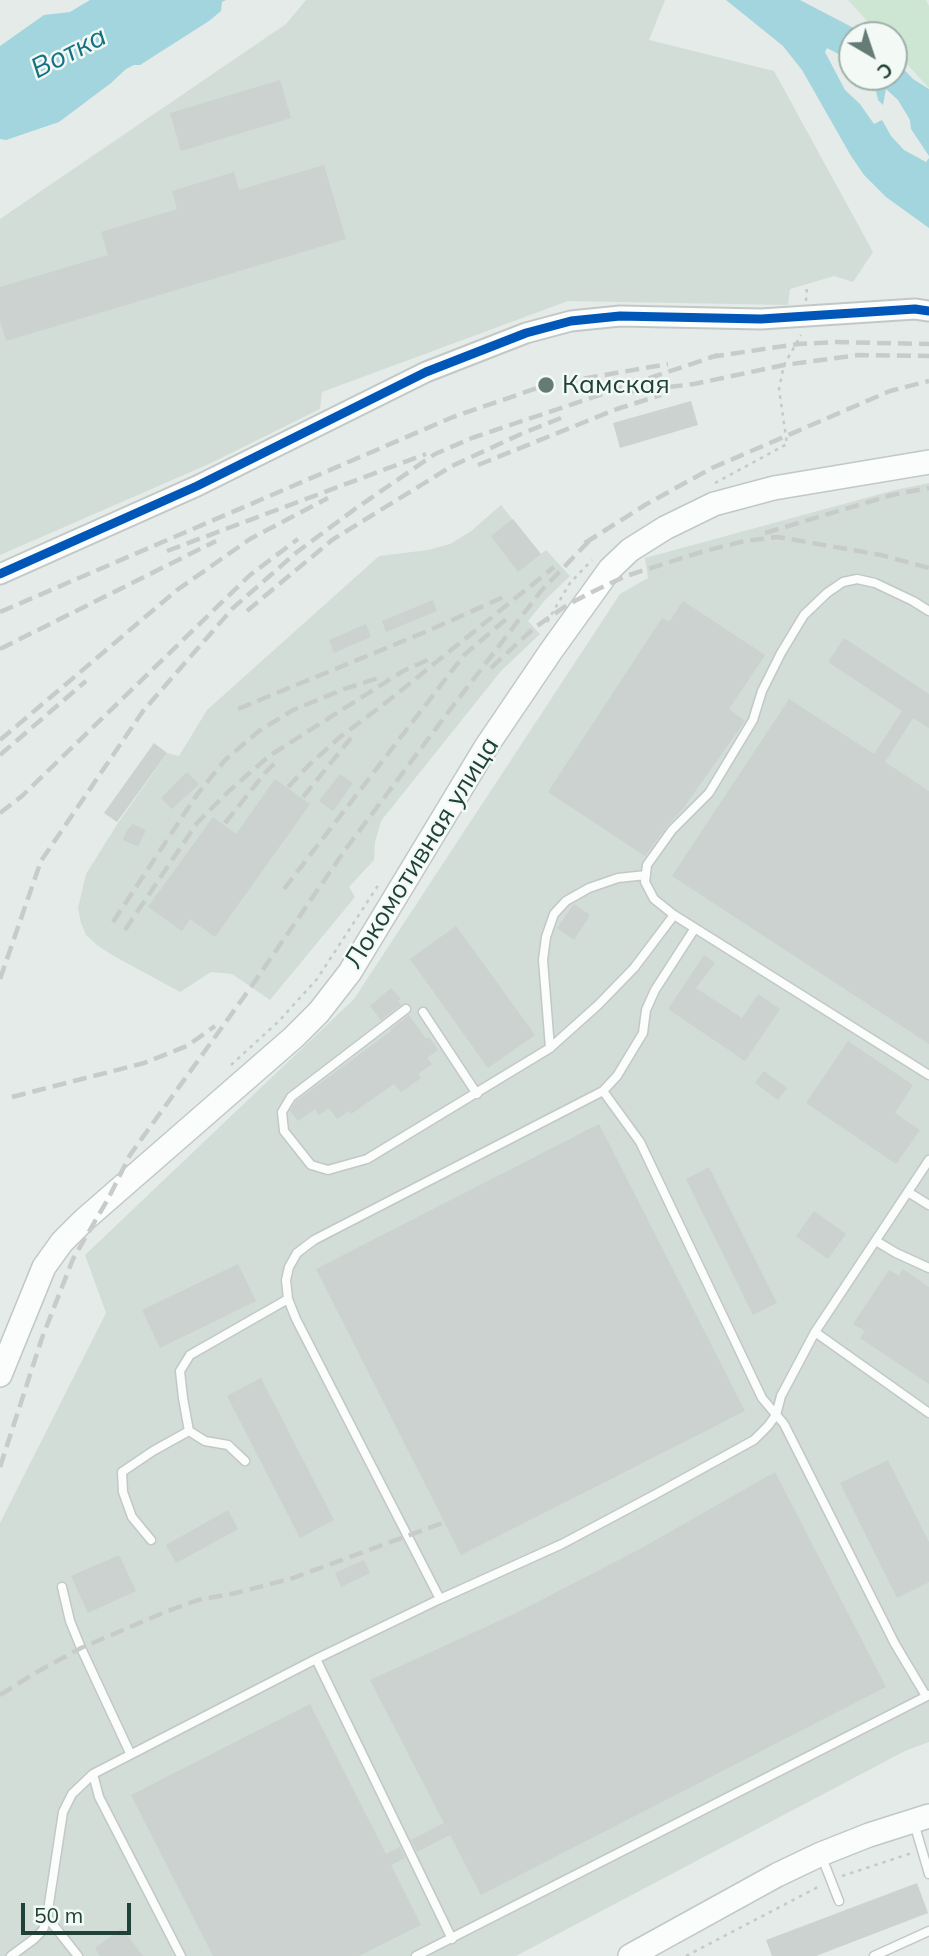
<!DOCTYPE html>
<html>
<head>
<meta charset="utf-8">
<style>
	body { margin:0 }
	#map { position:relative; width:929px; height:1956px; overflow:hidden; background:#e5ebe8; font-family:Mulish,sans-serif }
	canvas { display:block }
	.north { position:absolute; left:838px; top:21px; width:70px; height:70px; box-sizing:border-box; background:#f3faf6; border:2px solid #9fb0aa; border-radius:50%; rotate:141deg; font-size:19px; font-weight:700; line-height:28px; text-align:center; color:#204138 }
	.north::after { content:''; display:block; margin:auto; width:24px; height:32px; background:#657c76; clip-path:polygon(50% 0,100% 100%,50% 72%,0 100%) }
	.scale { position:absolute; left:21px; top:1903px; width:110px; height:32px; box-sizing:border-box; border:4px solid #204138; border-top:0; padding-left:9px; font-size:21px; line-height:24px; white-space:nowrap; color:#204138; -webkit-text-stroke:5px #f3faf6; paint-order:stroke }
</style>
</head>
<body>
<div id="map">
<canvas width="929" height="1956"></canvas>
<div class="north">С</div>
<div class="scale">50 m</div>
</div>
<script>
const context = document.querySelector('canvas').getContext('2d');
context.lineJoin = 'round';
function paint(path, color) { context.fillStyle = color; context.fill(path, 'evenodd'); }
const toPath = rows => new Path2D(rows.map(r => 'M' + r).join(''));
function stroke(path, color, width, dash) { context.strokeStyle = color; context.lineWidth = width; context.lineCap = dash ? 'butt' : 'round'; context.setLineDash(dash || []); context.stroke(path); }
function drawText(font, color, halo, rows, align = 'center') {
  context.font = font + ' Mulish,sans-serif'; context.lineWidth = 5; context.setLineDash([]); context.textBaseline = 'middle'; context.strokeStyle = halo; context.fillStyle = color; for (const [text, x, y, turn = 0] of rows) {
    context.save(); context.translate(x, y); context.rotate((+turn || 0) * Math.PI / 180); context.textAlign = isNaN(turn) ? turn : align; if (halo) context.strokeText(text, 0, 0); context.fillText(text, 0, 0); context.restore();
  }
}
const built = toPath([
	[306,0,665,0,649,40,774,71,873,252,853,282,834,276,790,289,788,305,568,301,322,392,320,409,209,464,0,555,0,219,286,24],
	[929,483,929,1742,905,1751,516,1956,0,1956,0,1523,106,1313,85,1255,354,999,620,594,648,578,645,558,895,490],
	[501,505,541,554,546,550,570,576,546,599,528,621,540,634,501,671,381,821,375,842,374,860,349,887,355,897,270,1000,232,974,211,972,180,992,112,955,97,945,86,935,81,923,78,908,86,874,118,823,167,753,179,756,207,710,379,556,428,550,450,544,470,532]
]);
const green = toPath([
	[848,0,926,0,929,6,929,88,894,50,894,35,880,35]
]);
const water = toPath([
	[90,0,226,0,222,2,221,11,209,21,140,65,134,65,126,69,111,83,59,122,6,140,0,139,0,46,44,15,70,12],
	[726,0,800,0,867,35,852,35,852,61,827,48,825,52,845,90,860,104,874,124,882,120,891,136,904,150,926,162,929,158,929,228,886,197,864,175,851,156,802,70,783,46],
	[894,59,913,79,929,89,929,156,911,129,910,120,898,100,886,89,883,105,878,100,875,87,867,77,894,77]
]);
const building = toPath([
	[280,80,291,118,181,151,170,113],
	[324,165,346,239,6,341,0,321,0,287,108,255,101,232,177,209,172,191,234,172,239,190],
	[691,401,698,425,620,448,613,423],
	[513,519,541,554,518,572,491,536],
	[433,600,437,611,386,632,382,621],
	[683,601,765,655,729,709,745,721,682,810,667,826,645,856,548,792,662,618,669,622],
	[366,624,371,637,334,653,329,640],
	[844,638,929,694,929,728,913,718,885,762,929,791,929,1044,672,876,789,699,874,754,902,711,828,662],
	[154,743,167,753,117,822,104,813],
	[187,772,199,784,172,809,161,798],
	[340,774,353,783,333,811,319,801],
	[275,779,310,804,215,937,190,919,182,931,148,907,213,817,236,834],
	[133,824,146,830,138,847,123,840,127,830],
	[574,904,590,915,574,940,557,928],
	[456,926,535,1035,488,1068,410,959],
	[704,955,715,963,696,988,742,1018,758,994,780,1009,745,1061,668,1009],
	[391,988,401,999,398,1001,401,1005,381,1020,370,1006],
	[409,1015,426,1039,429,1037,438,1050,427,1058,432,1064,418,1074,421,1078,401,1092,394,1084,351,1114,349,1111,337,1119,329,1108,319,1115,315,1109,298,1121,290,1111,296,1101,391,1031,390,1030],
	[848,1041,913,1085,895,1113,920,1130,896,1164,806,1103],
	[764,1071,787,1088,778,1100,755,1083],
	[599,1124,745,1411,461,1555,316,1269],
	[709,1167,777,1303,753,1315,686,1179],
	[814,1211,846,1234,828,1259,796,1236],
	[238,1264,256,1301,160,1348,142,1310],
	[903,1269,929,1287,929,1384,860,1338,865,1331,853,1324,889,1270,899,1276],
	[261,1378,334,1520,300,1538,227,1396],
	[888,1460,929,1542,929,1582,897,1598,840,1483],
	[775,1472,886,1687,481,1895,450,1835,417,1852,411,1840,444,1823,370,1680,516,1613,640,1549],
	[228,1510,238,1529,176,1563,166,1545],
	[119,1555,136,1591,88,1613,71,1576],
	[364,1560,370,1573,341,1587,335,1573],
	[310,1704,386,1854,400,1847,405,1858,391,1865,421,1925,359,1956,213,1956,131,1795],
	[917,1883,928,1913,816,1956,772,1956,766,1940],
	[122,1928,143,1956,100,1956,95,1948]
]);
const path = toPath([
	[806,301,807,286],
	[715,483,787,444,779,389,784,365,801,335],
	[547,622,570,583,592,560],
	[231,1065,279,1021,317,979,379,884],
	[842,1876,912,1853],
	[686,1956,820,1886]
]);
const service = toPath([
	[929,611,913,601,875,583,857,579,843,582,827,593,804,615,781,653,762,691,753,720,709,793,672,830,647,865,645,882,654,899,674,915,929,1075],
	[406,1009,291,1097,282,1112,284,1131,311,1165,328,1170,367,1159,550,1048,598,1005,634,968,674,915],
	[423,1012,477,1094],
	[550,1048,543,960,546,937,554,914,566,901,589,888,618,878,646,875],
	[603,1091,640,1142,762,1398,784,1424,895,1644,926,1696],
	[908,1192,929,1205],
	[876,1241,896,1253,929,1268],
	[815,1332,929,1413],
	[245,1461,228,1445,205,1441,189,1431,183,1398,180,1371,190,1355,288,1299],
	[151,1540,132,1517,123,1492,122,1472,153,1451,189,1431],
	[62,1587,70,1621,81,1648,130,1753],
	[440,1599,296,1319,288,1299,286,1280,289,1267,297,1253,314,1240,603,1091,617,1076,643,1033,646,1010,655,990,695,928],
	[316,1659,452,1939],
	[93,1774,99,1797,181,1956],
	[914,1823,929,1874],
	[821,1855,839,1901],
	[47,1917,78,1956],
	[11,1956,34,1939,43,1930,47,1917,63,1812,72,1794,93,1774,316,1659,440,1599,562,1544,654,1495,754,1440,768,1426,776,1415,781,1396,815,1332,929,1160],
	[416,1956,929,1695],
	[874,1956,929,1931]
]);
const tertiary = toPath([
	[0,574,197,486,426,372,526,333,571,321,620,316,761,319,915,309,929,311]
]);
const secondary = toPath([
	[0,1375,44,1267,62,1242,84,1220,294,1037,319,1012,350,972,486,747,551,651,610,569,630,550,665,528,714,504,774,488,929,462],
	[630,1956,777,1875,821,1854,869,1835,929,1816]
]);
const rail = toPath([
	[710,357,798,344,835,342,929,344],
	[627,392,694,384,784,365,859,355,929,356],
	[478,465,617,409,661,395],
	[765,533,892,495,929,488],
	[585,543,645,505,712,468,890,391,929,381],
	[167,551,426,454],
	[247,611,332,540,452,466,521,434,561,418],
	[0,612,453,417,546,385,668,364],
	[0,649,216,541],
	[491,668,534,628,567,605,592,592,626,576,701,552,745,541,778,537,881,555,929,568],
	[238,709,430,630,508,595],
	[0,740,177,590,250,539,328,498],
	[0,755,86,681],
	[288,787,310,764,340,737,383,705,554,567],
	[303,797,351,738],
	[0,813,22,796,250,575,298,539],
	[225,823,265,773,276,762],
	[284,889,464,655,511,615],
	[113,922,196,796,225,760,259,731,293,710,347,688,382,677],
	[125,930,197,823,229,791,269,756,403,671,430,659],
	[0,979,41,861,143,711,233,608,297,552,355,509,435,454,472,438,718,355],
	[12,1097,144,1063,187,1046,215,1026],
	[0,1467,42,1338,73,1259,108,1199,130,1155,251,987,345,850,443,719,541,591,591,539],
	[0,1695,35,1673,81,1648,165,1612,198,1600,236,1593,293,1578,445,1522]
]);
const cycleway = toPath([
	[0,574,197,486,426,372,526,333,571,321,620,316,761,319,915,309,929,311]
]);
const markers = [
	[546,385,9,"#657c76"]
];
const poiNames = [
	["Камская",562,385]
];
const streetNames = [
	["Локомотивная улица",422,853,-58]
];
const waterNames = [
	["Вотка",69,53,-27]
];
paint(built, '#d2ddd8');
paint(green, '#cde6d4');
paint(water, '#a2d5dd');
paint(building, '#ccd2cf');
stroke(service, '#c2c8c5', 11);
stroke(tertiary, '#c2c8c5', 23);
stroke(secondary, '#c0c9c5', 26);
stroke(path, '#c1cbc8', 2.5, [3.5, 5]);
stroke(service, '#fbfcfc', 8);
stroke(tertiary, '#fbfcfc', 19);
stroke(secondary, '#fbfcfc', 23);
stroke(rail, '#c7ccca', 4.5, [14, 7]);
stroke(cycleway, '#0057b8', 9);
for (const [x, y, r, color] of markers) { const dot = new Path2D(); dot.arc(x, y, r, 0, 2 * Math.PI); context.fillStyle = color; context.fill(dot); stroke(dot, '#f3faf6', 2.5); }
drawText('26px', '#204138', '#f3faf6', poiNames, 'left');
drawText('26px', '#204138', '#f3faf6', streetNames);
drawText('italic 28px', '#147183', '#f3faf6', waterNames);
</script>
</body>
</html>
